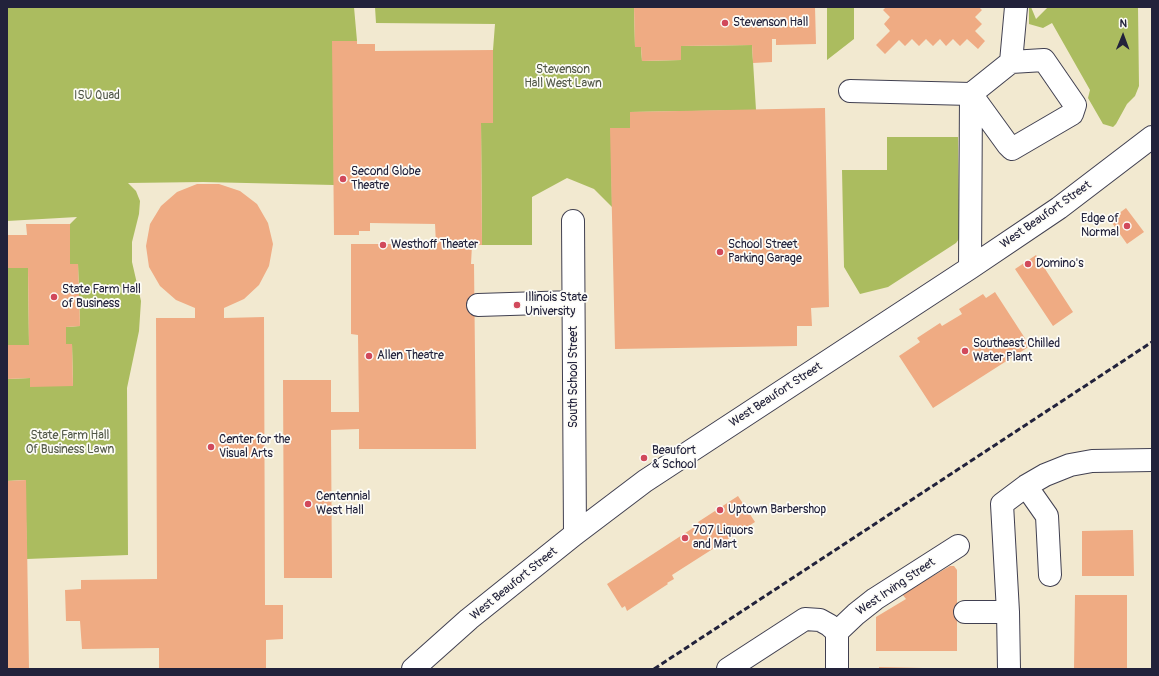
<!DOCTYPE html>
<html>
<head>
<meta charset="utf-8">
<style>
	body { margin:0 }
	#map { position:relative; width:1159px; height:676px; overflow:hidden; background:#f2e9d0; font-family:Pangolin,sans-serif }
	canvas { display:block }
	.frame { position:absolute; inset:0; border:8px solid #22223b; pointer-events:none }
	.north { position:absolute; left:1103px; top:16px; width:40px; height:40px; -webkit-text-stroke:3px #fdfcf7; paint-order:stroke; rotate:1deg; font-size:11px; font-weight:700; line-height:16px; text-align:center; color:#22223b }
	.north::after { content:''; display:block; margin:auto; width:14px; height:18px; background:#22223b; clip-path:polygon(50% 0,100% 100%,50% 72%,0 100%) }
</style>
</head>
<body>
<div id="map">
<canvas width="1159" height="676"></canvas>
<div class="frame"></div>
<div class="north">N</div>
</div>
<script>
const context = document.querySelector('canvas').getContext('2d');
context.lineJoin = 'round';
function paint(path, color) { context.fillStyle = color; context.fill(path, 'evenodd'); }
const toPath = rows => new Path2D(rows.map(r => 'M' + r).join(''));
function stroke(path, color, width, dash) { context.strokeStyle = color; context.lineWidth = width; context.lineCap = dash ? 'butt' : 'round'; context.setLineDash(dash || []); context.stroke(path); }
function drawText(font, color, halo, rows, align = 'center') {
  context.font = font + ' Pangolin,sans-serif'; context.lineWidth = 3.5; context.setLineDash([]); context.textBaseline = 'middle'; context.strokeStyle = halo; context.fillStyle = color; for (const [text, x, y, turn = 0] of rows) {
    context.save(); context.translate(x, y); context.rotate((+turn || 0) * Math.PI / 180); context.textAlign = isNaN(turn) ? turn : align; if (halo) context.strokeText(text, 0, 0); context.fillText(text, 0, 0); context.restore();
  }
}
const green = toPath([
	[7,7,354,7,357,41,333,41,334,185,203,182,128,183,136,191,140,201,139,214,132,242,132,262,141,301,139,331,127,388,128,555,27,559,25,480,7,481,7,379,30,378,73,386,72,344,66,344,66,327,80,326,78,264,70,264,70,224,77,217,7,221],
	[375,7,634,7,635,47,641,47,642,61,681,60,681,46,752,45,756,110,630,112,630,128,611,128,612,207,594,189,567,178,532,197,532,245,482,245,481,123,493,123,493,50,495,24,376,23],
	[827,7,854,7,854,39,827,60],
	[1029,7,1031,7,1036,19,1048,7,1138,7,1139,86,1135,96,1127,104,1116,124,1113,127,1103,124,1088,98,1090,90,1052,23,1043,28,1029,24],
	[887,137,958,137,959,239,956,243,888,287,860,294,844,267,842,170,887,170],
	[7,268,28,268,29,345,7,345]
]);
const building = toPath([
	[634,7,815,7,816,44,776,45,776,39,772,39,772,62,753,63,752,45,681,46,681,60,642,61,641,47,635,47],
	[886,7,979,7,982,10,975,17,982,24,975,31,985,41,978,49,967,39,960,46,953,39,946,46,940,39,933,46,926,39,919,46,912,39,905,46,899,40,885,54,876,45,890,31,884,24,890,17,883,10],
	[332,41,357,41,357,44,375,44,375,51,493,50,493,123,481,123,482,245,472,245,471,264,474,264,476,449,359,449,359,429,331,430,332,578,284,578,283,380,331,380,331,412,359,412,358,335,351,334,351,244,416,244,416,246,422,246,422,243,436,244,435,224,370,223,370,231,359,231,359,235,334,235],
	[825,108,829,307,811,308,812,326,797,326,797,346,615,349,610,128,630,128,630,112],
	[197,184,219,184,240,191,257,204,268,223,273,244,269,266,259,285,244,299,224,308,224,318,264,317,265,605,283,605,283,639,266,640,266,669,159,669,159,648,82,649,80,621,66,621,65,590,81,589,81,580,157,579,156,318,195,318,195,308,176,300,160,286,149,267,146,246,150,224,161,206,177,192],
	[1126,208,1144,232,1127,244,1110,220],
	[26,224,70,224,70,264,78,264,80,326,66,327,66,344,72,344,73,386,30,387,30,378,7,379,7,345,29,345,28,268,7,268,7,235,27,235],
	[1036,255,1073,312,1053,326,1015,269],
	[995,292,1030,346,933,408,899,356,920,342,917,338,940,323,942,326,962,314,959,309,983,294,986,298],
	[26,480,29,669,7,669,7,481],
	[738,496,755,522,672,575,674,579,667,583,668,584,627,611,625,606,622,608,607,584,699,524,698,522],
	[1133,530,1134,576,1082,576,1082,531],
	[950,566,954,566,957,570,957,651,876,651,876,617,906,599,902,594],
	[1075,595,1127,595,1127,669,1074,669],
	[879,667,923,668,923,669,879,669]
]);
const minor = toPath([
	[1011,62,1016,7],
	[850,91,971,94,1008,145,1012,149,1072,114,1075,105,1044,60,1011,62,971,94,970,268],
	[573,221,575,534],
	[478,305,573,302],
	[1026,486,1047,516,1050,575],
	[965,612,1008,612],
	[837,632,856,614,875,599,958,546],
	[837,632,837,669],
	[413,669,469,619,575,534,645,481,970,268,1059,208,1152,137],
	[728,669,805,619,820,620,829,625,837,632],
	[1009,669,1008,612,1002,504,1026,486,1045,475,1070,465,1092,461,1152,460]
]);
const rail = toPath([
	[654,669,1152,342]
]);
const markers = [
	[725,23,4,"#d1495b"],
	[343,179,4,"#d1495b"],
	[1127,226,4,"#d1495b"],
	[383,245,4,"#d1495b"],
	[720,252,4,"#d1495b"],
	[1028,264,4,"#d1495b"],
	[54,297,4,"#d1495b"],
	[517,305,4,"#d1495b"],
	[965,351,4,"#d1495b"],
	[369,356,4,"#d1495b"],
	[211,447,4,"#d1495b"],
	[644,458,4,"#d1495b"],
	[308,504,4,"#d1495b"],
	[720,510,4,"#d1495b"],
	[685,538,4,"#d1495b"]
];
const poiNames = [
	["Stevenson Hall",733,23],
	["Second Globe",351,172],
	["Theatre",351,186],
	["Edge of",1119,219,"right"],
	["Normal",1119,233,"right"],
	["Westhoff Theater",391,245],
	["School Street",728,245],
	["Parking Garage",728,259],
	["Domino's",1036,264],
	["State Farm Hall",62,290],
	["of Business",62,304],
	["Illinois State",525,298],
	["University",525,312],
	["Southeast Chilled",973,344],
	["Water Plant",973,358],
	["Allen Theatre",377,356],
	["Center for the",219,440],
	["Visual Arts",219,454],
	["Beaufort",652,451],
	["& School",652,465],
	["Centennial",316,497],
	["West Hall",316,511],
	["Uptown Barbershop",728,510],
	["707 Liquors",693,531],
	["and Mart",693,545]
];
const parkNames = [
	["Stevenson",563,70],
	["Hall West Lawn",563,84],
	["ISU Quad",97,96],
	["State Farm Hall",70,436],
	["Of Business Lawn",70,450]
];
const streetNames = [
	["West Beaufort Street",1046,215,-35],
	["South School Street",574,377,-90],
	["West Beaufort Street",776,395,-33],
	["West Beaufort Street",514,584,-39],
	["West Irving Street",896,587,-34]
];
paint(green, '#abbc5f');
paint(building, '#efab83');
stroke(minor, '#414051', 24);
stroke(minor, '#fff', 22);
stroke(rail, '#22223b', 3, [6, 3]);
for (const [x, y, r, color] of markers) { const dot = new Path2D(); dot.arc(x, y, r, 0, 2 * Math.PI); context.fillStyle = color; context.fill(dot); stroke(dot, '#fdfcf7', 1.5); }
drawText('12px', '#22223b', '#fdfcf7', poiNames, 'left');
drawText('12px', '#525848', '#fdfcf7', parkNames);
drawText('12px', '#22223b', '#fdfcf7', streetNames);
</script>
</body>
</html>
